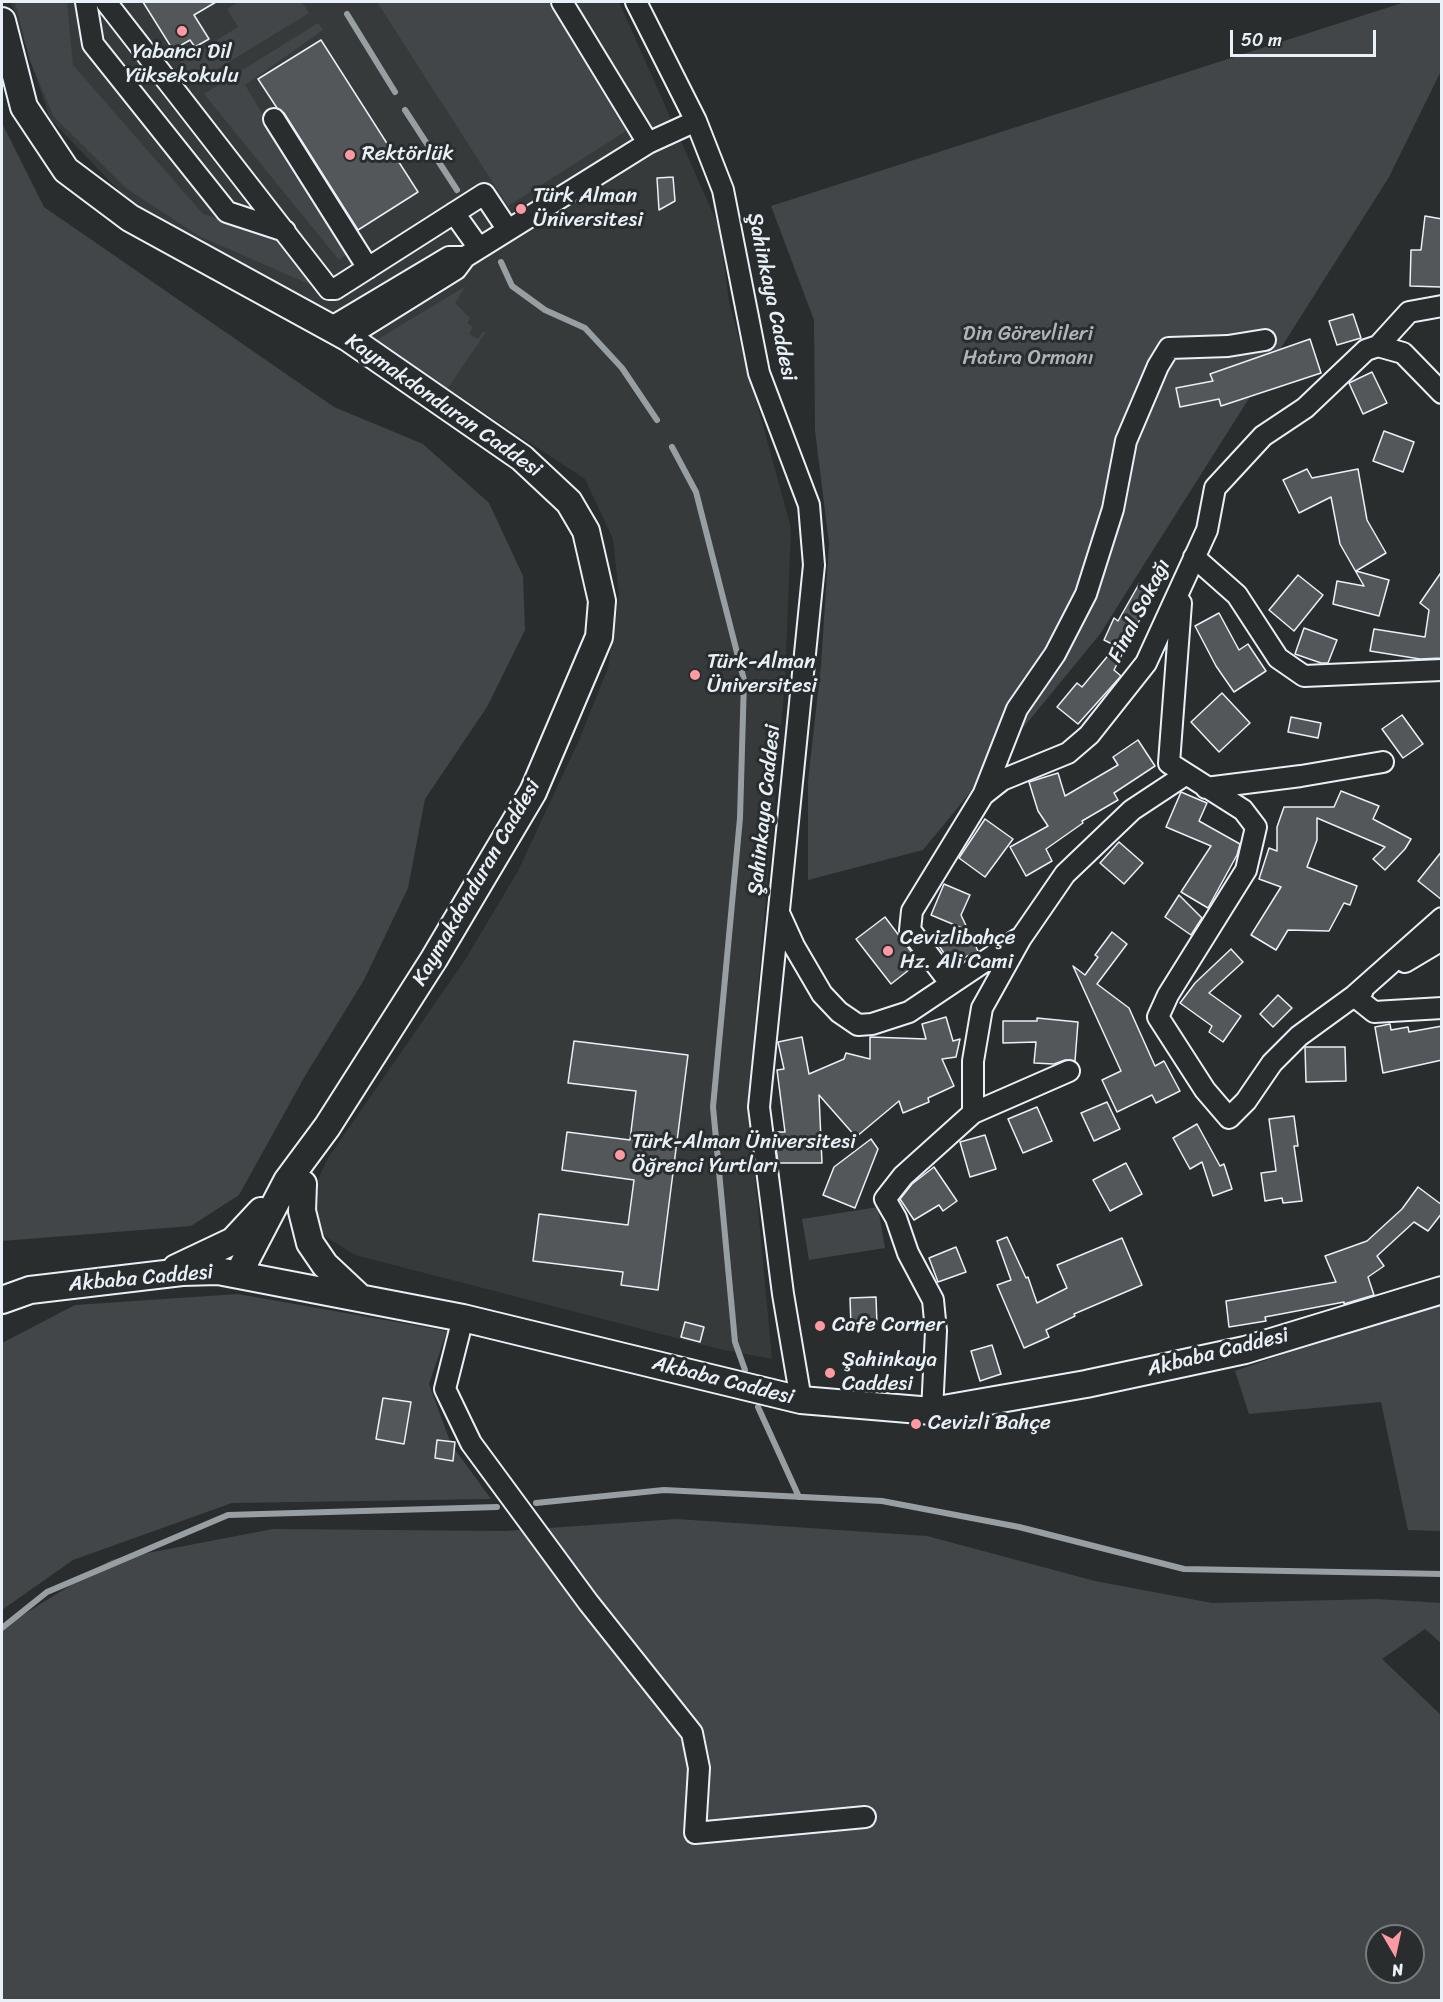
<!DOCTYPE html>
<html>
<head>
<meta charset="utf-8">
<style>
	body { margin:0 }
	#map { position:relative; width:1443px; height:2002px; overflow:hidden; background:#2a2d2e; font-family:Sriracha,sans-serif }
	canvas { display:block }
	.frame { position:absolute; inset:0; border:3px solid #e8f1f8; pointer-events:none }
	.north { position:absolute; left:1365px; top:1924px; width:60px; height:60px; box-sizing:border-box; background:#2a2d2e; border:2px solid #767b7f; border-radius:50%; rotate:171deg; font-size:16px; font-weight:700; line-height:24px; text-align:center; color:#e8f1f8 }
	.north::after { content:''; display:block; margin:auto; width:21px; height:27px; background:#ff9aa2; clip-path:polygon(50% 0,100% 100%,50% 72%,0 100%) }
	.scale { position:absolute; left:1230px; top:30px; width:146px; height:27px; box-sizing:border-box; border:3px solid #e8f1f8; border-top:0; padding-left:8px; font-size:18px; line-height:21px; white-space:nowrap; color:#e8f1f8; -webkit-text-stroke:4px #2a2d2e; paint-order:stroke }
</style>
</head>
<body>
<div id="map">
<canvas width="1443" height="2002"></canvas>
<div class="frame"></div>
<div class="north">N</div>
<div class="scale">50 m</div>
</div>
<script>
const context = document.querySelector('canvas').getContext('2d');
context.lineJoin = 'round';
function paint(path, color) { context.fillStyle = color; context.fill(path, 'evenodd'); }
const toPath = rows => new Path2D(rows.map(r => 'M' + r).join(''));
function stroke(path, color, width, dash) { context.strokeStyle = color; context.lineWidth = width; context.lineCap = dash ? 'butt' : 'round'; context.setLineDash(dash || []); context.stroke(path); }
function drawText(font, color, halo, rows, align = 'center') {
  context.font = font + ' Sriracha,sans-serif'; context.lineWidth = 6; context.setLineDash([]); context.textBaseline = 'middle'; context.strokeStyle = halo; context.fillStyle = color; for (const [text, x, y, turn = 0] of rows) {
    context.save(); context.translate(x, y); context.rotate((+turn || 0) * Math.PI / 180); context.textAlign = isNaN(turn) ? turn : align; if (halo) context.strokeText(text, 0, 0); context.fillText(text, 0, 0); context.restore();
  }
}
const built = toPath([
	[11,2,619,2,719,227,729,302,791,528,785,681,748,1101,772,1359,719,1349,355,1255,316,1231,313,1191,328,1158,465,960,518,871,580,738,608,668,619,596,613,539,585,479,375,341,131,203,50,119]
]);
const green = toPath([
	[15,2,67,2,73,65,203,214,284,239,318,288,199,236,126,188,54,117,30,61],
	[239,2,302,2,309,13,193,84,180,62,238,27,227,9],
	[377,2,548,2,626,131,508,206],
	[1405,2,1441,2,1441,71,1389,177,1100,634,923,850,808,880,808,781,821,665,829,544,815,430,814,320,771,206],
	[318,23,323,30,245,85,347,254,339,260,204,94],
	[2,123,44,207,334,407,423,444,489,503,523,576,525,630,487,707,425,799,408,888,364,980,305,1076,239,1195,191,1226,2,1241],
	[466,286,455,303,470,318,467,323,473,327,469,334,478,339,483,332,486,332,447,389,375,341],
	[878,1207,885,1248,809,1260,802,1219],
	[238,1294,447,1331,429,1384,451,1444,491,1499,232,1503,73,1560,2,1610,2,1343,75,1305],
	[1441,1302,1441,1531,1408,1530,1381,1402,1249,1414,1235,1371,1410,1310],
	[677,1519,927,1536,1095,1581,1212,1603,1377,1599,1441,1603,1441,1643,1425,1629,1382,1659,1441,1715,1441,2000,2,2000,2,1628,111,1560,273,1529,506,1531],
	[1377,1936,1413,1936,1413,1972,1377,1972]
]);
const stream = toPath([
	[347,14,395,92],
	[405,110,457,190],
	[501,262,512,286,545,310,585,328,622,368,657,420],
	[672,447,696,492,744,680,740,818,713,1107,735,1342,745,1370],
	[758,1407,799,1497],
	[536,1503,664,1490,882,1501,1019,1527,1184,1569,1442,1574],
	[2,1628,47,1592,228,1515,497,1507]
]);
const building = toPath([
	[143,2,216,2,194,15,209,39,195,47,190,40,173,50,143,2],
	[321,40,418,192,358,230,284,113,277,108,258,79,321,40],
	[673,177,675,201,659,210,657,178,673,177],
	[1425,216,1442,219,1441,287,1410,286,1411,250,1421,250,1425,216],
	[1353,314,1361,338,1337,345,1329,321,1353,314],
	[1310,339,1321,373,1221,406,1219,399,1180,407,1176,388,1213,381,1210,374,1310,339],
	[1372,372,1387,403,1363,414,1349,383,1372,372],
	[1384,431,1414,442,1403,472,1373,461,1384,431],
	[1307,469,1312,478,1358,469,1367,520,1386,553,1356,571,1389,580,1379,616,1333,604,1337,581,1364,586,1340,544,1331,497,1299,513,1283,480,1307,469],
	[1442,571,1442,658,1420,659,1370,651,1374,629,1425,637,1429,610,1420,603,1442,571],
	[1298,575,1323,595,1294,631,1269,610,1298,575],
	[1139,584,1154,592,1114,670,1121,676,1078,724,1057,707,1077,683,1082,687,1116,646,1104,640,1114,618,1118,621,1139,584],
	[1219,613,1239,650,1248,644,1266,671,1234,692,1216,666,1195,626,1219,613],
	[1304,628,1337,640,1328,663,1321,663,1295,654,1304,628],
	[1222,693,1250,723,1219,752,1191,722,1222,693],
	[1402,715,1423,744,1403,758,1382,729,1402,715],
	[1291,717,1321,723,1318,738,1288,732,1291,717],
	[1138,740,1155,766,1114,793,1118,800,1082,821,1083,823,1046,849,1052,861,1026,876,1010,847,1048,826,1038,811,1029,782,1058,773,1065,796,1118,765,1113,757,1138,740],
	[1341,791,1379,806,1373,819,1411,839,1405,849,1385,870,1373,859,1385,847,1317,818,1317,840,1307,867,1357,886,1350,905,1344,903,1329,931,1288,930,1276,950,1251,935,1281,887,1259,879,1269,848,1277,851,1277,827,1284,807,1334,807,1341,791],
	[1181,792,1207,803,1199,821,1240,844,1237,855,1208,908,1181,892,1211,846,1166,827,1181,792],
	[985,819,1013,839,985,877,959,858,985,819],
	[1119,842,1143,863,1124,884,1100,863,1119,842],
	[1442,851,1442,900,1418,881,1442,851],
	[944,884,970,895,961,915,978,951,951,964,936,941,962,928,931,915,944,884],
	[1179,895,1202,918,1191,935,1165,917,1179,895],
	[885,917,919,962,891,984,856,939,885,917],
	[1112,932,1127,944,1097,984,1129,1008,1155,1066,1164,1061,1180,1091,1156,1103,1152,1095,1117,1112,1102,1080,1121,1071,1073,966,1085,975,1098,957,1095,955,1112,932],
	[1231,949,1243,962,1209,993,1241,1016,1223,1042,1209,1032,1212,1026,1180,1003,1195,983,1231,949],
	[1278,995,1292,1008,1273,1027,1260,1014,1278,995],
	[946,1017,953,1041,960,1039,956,1057,942,1059,954,1086,928,1098,929,1102,903,1113,899,1101,856,1137,819,1095,822,1163,778,1163,774,1132,785,1132,777,1070,784,1069,778,1042,802,1037,809,1074,844,1059,846,1053,870,1059,870,1037,926,1039,922,1024,946,1017],
	[1037,1018,1078,1022,1075,1061,1065,1060,1054,1064,1034,1063,1036,1042,1003,1043,1003,1021,1037,1021,1037,1018],
	[1390,1024,1391,1030,1408,1027,1409,1032,1442,1026,1442,1060,1383,1073,1375,1027,1390,1024],
	[574,1041,688,1055,658,1290,621,1285,623,1272,533,1261,539,1214,628,1225,634,1180,562,1170,567,1132,630,1140,636,1091,568,1083,574,1041],
	[1305,1047,1345,1047,1346,1081,1306,1082,1305,1047],
	[1107,1102,1120,1129,1094,1141,1081,1113,1107,1102],
	[1037,1107,1052,1141,1023,1153,1008,1119,1037,1107],
	[1294,1116,1298,1146,1294,1146,1302,1201,1283,1203,1282,1198,1265,1201,1261,1173,1276,1171,1269,1119,1294,1116],
	[1197,1124,1220,1166,1224,1164,1232,1189,1213,1196,1202,1162,1190,1169,1173,1138,1197,1124],
	[985,1135,996,1169,970,1177,960,1142,985,1135],
	[871,1139,878,1149,855,1208,823,1195,834,1167,871,1139],
	[1126,1163,1142,1194,1110,1211,1093,1180,1126,1163],
	[934,1167,957,1201,943,1211,939,1205,914,1220,900,1199,912,1184,934,1167],
	[1418,1187,1442,1205,1442,1213,1428,1231,1414,1222,1377,1256,1384,1266,1368,1277,1374,1295,1344,1304,1344,1302,1265,1317,1266,1321,1229,1327,1226,1301,1336,1282,1325,1256,1367,1241,1402,1209,1418,1187],
	[1007,1237,1026,1278,1028,1277,1037,1303,1067,1288,1057,1265,1122,1238,1142,1285,1074,1314,1075,1316,1046,1330,1049,1337,1024,1348,997,1285,1011,1280,997,1241,1007,1237],
	[956,1247,966,1272,938,1282,929,1258,956,1247],
	[876,1297,877,1325,851,1326,850,1298,876,1297],
	[685,1322,704,1327,700,1342,681,1337,685,1322],
	[992,1345,1001,1374,980,1381,971,1351,992,1345],
	[383,1398,411,1402,404,1444,376,1439,383,1398],
	[437,1440,455,1442,453,1461,435,1458,437,1440]
]);
const minor = toPath([
	[86,2,93,44,227,212,285,231],
	[106,2,329,289,335,289,484,194,508,230],
	[562,2,648,143],
	[636,2,696,121,723,190,759,373,809,505,814,565,759,1107,783,1294,801,1400],
	[274,119,368,268],
	[454,213,479,248],
	[330,328,449,257,465,257],
	[347,337,456,269,465,257,648,143,696,121],
	[1378,346,1409,312,1442,306],
	[1194,557,1237,595,1278,658,1304,676,1442,670],
	[1181,603,1169,763,1243,810,1256,827,1246,870,1168,995,1158,1017,1205,1090,1229,1118,1246,1101,1272,1063,1299,1036,1354,996,1442,918],
	[1206,788,1301,776,1383,762],
	[984,793,1017,709,1055,654,1086,594,1113,509,1126,441,1158,366,1169,348,1228,346,1265,340],
	[779,913,794,946,822,994,839,1012,858,1025,872,1024,909,1012,1018,939],
	[1405,962,1442,940],
	[950,983,910,930,912,911,983,795,1002,780,1068,753,1089,735,1146,663,1207,530,1215,488,1263,436,1305,408,1366,350,1378,346,1403,353,1442,393],
	[1363,990,1354,996,1374,1012,1442,1008],
	[973,1113,973,1061,982,1008,1021,938,1065,874,1132,810,1185,775],
	[463,1318,445,1389,471,1443,588,1602,692,1733,699,1768,695,1833,865,1817],
	[932,1411,936,1331,933,1300,908,1253,896,1218,885,1199,903,1176,973,1113,1069,1071]
]);
const major = toPath([
	[2,21,24,107,66,170,130,218,347,337,522,458,569,502,586,531,602,601,599,637,533,792,434,959,327,1127,287,1181,239,1273],
	[303,1184,302,1211,310,1243,325,1265,357,1295],
	[176,1268,233,1241,261,1211],
	[2,1300,30,1290,182,1272,218,1271,463,1318,801,1400,932,1411,1086,1384,1245,1350,1442,1290]
]);
const markers = [
	[182,31,6,"#ff9aa2"],
	[350,155,6,"#ff9aa2"],
	[521,209,6,"#ff9aa2"],
	[695,675,6,"#ff9aa2"],
	[888,951,6,"#ff9aa2"],
	[620,1155,6,"#ff9aa2"],
	[820,1326,6,"#ff9aa2"],
	[830,1373,6,"#ff9aa2"],
	[916,1424,6,"#ff9aa2"]
];
const poiNames = [
	["Yabancı Dil",182,53,"center"],
	["Yüksekokulu",182,77,"center"],
	["Rektörlük",362,155],
	["Türk Alman",533,197],
	["Üniversitesi",533,221],
	["Türk-Alman",707,663],
	["Üniversitesi",707,687],
	["Cevizlibahçe",900,939],
	["Hz. Ali Cami",900,963],
	["Türk-Alman Üniversitesi",632,1143],
	["Öğrenci Yurtları",632,1167],
	["Cafe Corner",832,1326],
	["Şahinkaya",842,1361],
	["Caddesi",842,1385],
	["Cevizli Bahçe",928,1424]
];
const streetNames = [
	["Şahinkaya Caddesi",771,297,78],
	["Kaymakdonduran Caddesi",443,406,35],
	["Final Sokağı",1140,611,-63],
	["Şahinkaya Caddesi",765,810,-84],
	["Kaymakdonduran Caddesi",477,883,-60],
	["Akbaba Caddesi",141,1279,-5],
	["Akbaba Caddesi",1218,1353,-14],
	["Akbaba Caddesi",723,1381,14]
];
const parkNames = [
	["Din Görevlileri",1028,335],
	["Hatıra Ormanı",1028,359]
];
paint(built, '#363a3b');
paint(green, '#424648');
stroke(stream, '#989fa3', 6);
paint(building, '#535759');
stroke(building, '#e8f1f8', 1.5);
stroke(minor, '#e8f1f8', 24);
stroke(major, '#e8f1f8', 30);
stroke(minor, '#2a2d2e', 20);
stroke(major, '#2a2d2e', 26);
for (const [x, y, r, color] of markers) { const dot = new Path2D(); dot.arc(x, y, r, 0, 2 * Math.PI); context.fillStyle = color; context.fill(dot); stroke(dot, '#2a2d2e', 2); }
drawText('21px', '#e8f1f8', '#2a2d2e', poiNames, 'left');
drawText('21px', '#e8f1f8', '#2a2d2e', streetNames);
drawText('21px', '#aeb5ba', '#2a2d2e', parkNames);
</script>
</body>
</html>
